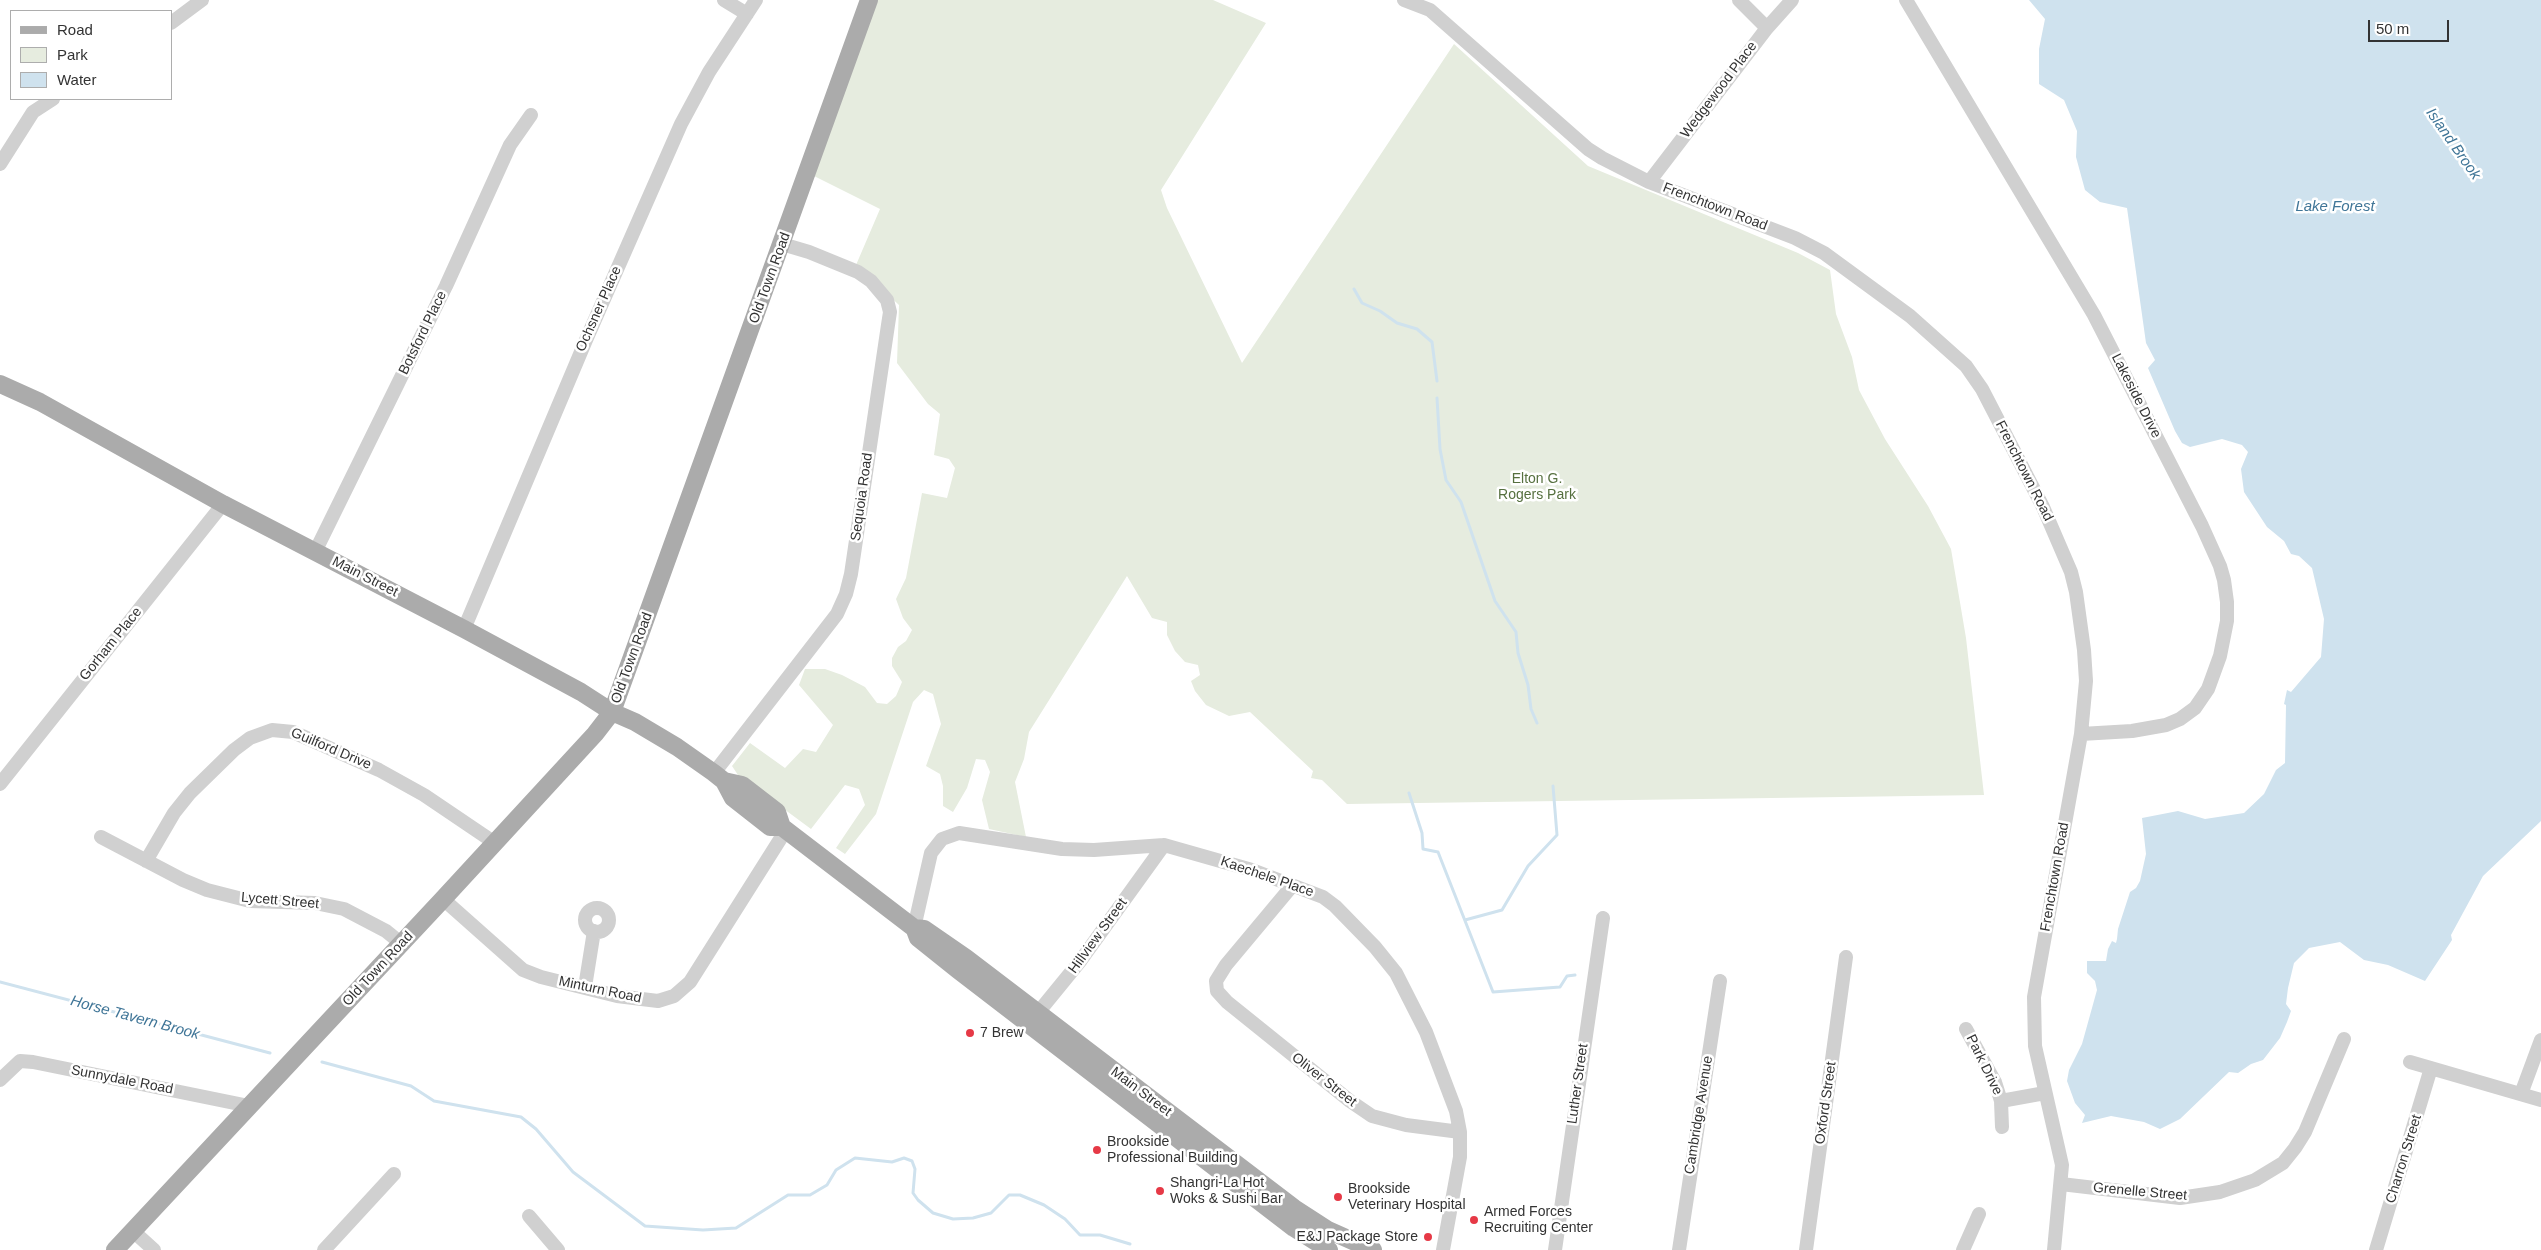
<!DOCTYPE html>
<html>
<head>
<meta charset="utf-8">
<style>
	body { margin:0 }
	#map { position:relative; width:2541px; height:1250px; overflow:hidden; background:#fff; font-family:Helvetica,sans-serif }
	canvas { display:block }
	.legend { position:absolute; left:10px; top:10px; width:162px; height:90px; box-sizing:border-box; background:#fff; border:1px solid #adadad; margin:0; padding:6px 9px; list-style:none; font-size:15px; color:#333 }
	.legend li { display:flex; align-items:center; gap:10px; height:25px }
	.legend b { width:25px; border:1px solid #adadad }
	.scale { position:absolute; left:2368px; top:20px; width:81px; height:22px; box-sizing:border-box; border:2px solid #333; border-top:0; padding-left:6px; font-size:15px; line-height:18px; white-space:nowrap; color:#333; -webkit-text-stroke:4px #fff; paint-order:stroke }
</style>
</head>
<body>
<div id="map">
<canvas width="2541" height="1250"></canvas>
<ul class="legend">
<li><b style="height:6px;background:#ababab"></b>Road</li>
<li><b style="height:14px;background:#e6ecdf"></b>Park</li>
<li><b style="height:14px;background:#cfe2ee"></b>Water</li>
</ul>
<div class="scale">50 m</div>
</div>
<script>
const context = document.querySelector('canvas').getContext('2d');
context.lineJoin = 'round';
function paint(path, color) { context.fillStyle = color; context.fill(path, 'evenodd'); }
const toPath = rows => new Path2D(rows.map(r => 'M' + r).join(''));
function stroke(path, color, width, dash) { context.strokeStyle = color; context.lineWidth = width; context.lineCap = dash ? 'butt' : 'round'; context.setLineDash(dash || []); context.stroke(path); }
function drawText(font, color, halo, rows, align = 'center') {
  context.font = font + ' Helvetica,sans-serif'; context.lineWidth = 5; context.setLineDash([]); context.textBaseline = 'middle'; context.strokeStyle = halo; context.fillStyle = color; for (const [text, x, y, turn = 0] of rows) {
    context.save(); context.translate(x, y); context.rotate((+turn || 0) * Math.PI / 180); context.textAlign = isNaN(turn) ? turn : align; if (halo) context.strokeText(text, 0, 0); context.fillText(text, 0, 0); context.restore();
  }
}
const green = toPath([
	[869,0,1213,0,1266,23,1161,190,1167,208,1242,363,1454,44,1588,166,1798,253,1830,270,1836,314,1852,357,1859,390,1885,439,1928,506,1951,549,1966,638,1984,795,1347,804,1322,780,1311,778,1313,771,1250,712,1229,716,1206,705,1195,691,1191,681,1200,675,1198,665,1185,662,1175,651,1167,635,1167,622,1152,618,1127,576,1029,732,1024,759,1015,782,1026,837,989,829,982,800,990,772,985,760,976,759,967,788,953,812,943,806,943,786,940,774,926,766,941,724,933,694,924,690,913,702,876,814,845,854,836,848,865,805,859,789,845,785,811,829,738,775,732,766,750,743,785,768,803,749,816,752,833,725,799,685,805,669,825,669,842,675,865,687,877,703,887,704,896,696,902,682,892,666,892,658,898,647,906,641,912,630,903,618,896,599,906,578,922,493,947,498,955,468,949,459,934,455,940,414,928,404,897,363,899,305,856,265,880,209,810,174]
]);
const water = toPath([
	[2029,0,2541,0,2541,821,2483,876,2451,935,2452,940,2425,981,2388,965,2364,960,2340,942,2309,948,2294,963,2288,988,2286,1004,2291,1011,2287,1022,2280,1038,2263,1060,2251,1064,2238,1073,2229,1072,2180,1119,2160,1129,2144,1122,2111,1116,2082,1123,2085,1115,2075,1103,2067,1081,2069,1070,2082,1044,2097,990,2095,981,2087,973,2087,961,2106,961,2108,949,2112,941,2116,943,2117,939,2118,929,2130,892,2136,888,2140,881,2146,854,2142,818,2178,811,2205,819,2244,813,2264,794,2276,770,2285,763,2286,705,2284,704,2287,690,2291,692,2321,657,2324,619,2312,568,2299,556,2291,554,2284,541,2267,527,2244,492,2241,469,2248,452,2242,445,2222,439,2190,447,2182,443,2175,431,2148,368,2155,360,2146,343,2127,208,2100,202,2085,190,2076,157,2077,131,2064,100,2039,84,2039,49,2045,19]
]);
const stream = toPath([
	[1354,289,1362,303,1380,311,1397,323,1417,329,1432,342,1437,381],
	[1437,398,1440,449,1446,480,1461,502,1495,601,1516,632,1518,653,1528,685,1531,709,1537,723],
	[1409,793,1422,833,1423,849,1438,852,1493,992,1560,987,1567,976,1575,975],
	[1465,920,1502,910,1528,866,1557,835,1553,786],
	[0,982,270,1053],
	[322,1062,411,1086,434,1101,521,1117,536,1129,573,1172,645,1226,703,1230,736,1228,788,1195,810,1195,827,1185,836,1170,855,1158,892,1162,904,1158,912,1161,915,1169,913,1193,918,1200,933,1213,953,1219,973,1218,991,1213,1009,1195,1020,1195,1044,1205,1065,1219,1080,1235,1100,1235,1130,1244]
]);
const minor = toPath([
	[724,0,747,14],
	[1404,0,1430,10,1588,149,1602,158,1649,182,1795,238,1824,253,1910,316,1966,366,1982,389,2043,507,2071,572,2076,592,2084,650,2086,681,2081,734,2034,997,2035,1046,2062,1165,2054,1250],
	[1739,0,1767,28],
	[1906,0,2094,315,2202,526,2220,566,2224,580,2227,602,2227,621,2220,656,2208,689,2195,708,2180,719,2166,725,2132,731,2081,734],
	[171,23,202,0],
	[0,164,33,112,53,99],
	[1649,182,1767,28,1792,0],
	[315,552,446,286,510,145,531,115],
	[464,629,586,340,681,124,709,72,756,0],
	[714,773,837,614,846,594,851,574,888,325,890,312,887,300,871,281,858,272,809,252,782,244],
	[0,784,223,504],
	[101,837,183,880,207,890,250,901,315,903,344,909,386,931,402,944],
	[146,861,174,813,190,793,234,750,250,738,272,730,293,732,379,770,424,795,495,843],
	[1292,886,1226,965,1216,981,1217,991,1227,1002,1350,1101,1372,1116,1406,1125,1460,1132],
	[443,899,523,970,541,977,617,996,658,1001,674,996,690,982,786,830],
	'585 920a12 12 0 1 1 24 0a12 12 0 1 1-24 0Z',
	[914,928,931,853,942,839,959,833,1062,849,1094,850,1164,845,1252,870,1323,897,1335,906,1375,947,1396,973,1426,1032,1456,1111,1460,1132,1460,1157,1443,1250],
	[585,987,594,931],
	[1032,1020,1081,960,1164,845],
	[1966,1029,1995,1082,2001,1101,2002,1127],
	[2410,1062,2541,1100],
	[0,1080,20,1061,33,1062,249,1106],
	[2521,1094,2541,1040],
	[2001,1101,2045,1093],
	[2061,1184,2180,1198,2220,1192,2255,1180,2283,1163,2295,1148,2305,1132,2344,1039],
	[529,1216,558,1250],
	[133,1231,154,1250],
	[324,1250,394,1174],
	[1555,1250,1603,918],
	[1679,1250,1720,981],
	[1806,1250,1846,957],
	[1963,1250,1979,1214],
	[2376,1250,2431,1068]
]);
const major = toPath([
	[0,384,40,402,223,504,464,629,581,692,612,712,635,722,677,747,714,773,724,781,733,798,770,827,782,827],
	[724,781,742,785,777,812,782,827,914,928,924,929,966,958,1294,1208,1328,1230,1373,1250],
	[915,930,918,938,958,970,1294,1228,1329,1250],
	[115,1250,443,899,595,734,612,712,869,0]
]);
const markers = [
	[970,1033,5,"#e63946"],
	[1097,1150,5,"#e63946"],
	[1160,1191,5,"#e63946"],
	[1338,1197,5,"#e63946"],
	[1474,1220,5,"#e63946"],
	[1428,1237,5,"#e63946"]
];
const streetNames = [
	["Wedgewood Place",1719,90,-53],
	["Frenchtown Road",1715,207,21],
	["Old Town Road",770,278,-70],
	["Ochsner Place",599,309,-66],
	["Botsford Place",423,333,-64],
	["Lakeside Drive",2136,396,63],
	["Frenchtown Road",2024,471,63],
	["Sequoia Road",862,497,-82],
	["Main Street",365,577,27],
	["Gorham Place",111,644,-51],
	["Old Town Road",632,658,-70],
	["Guilford Drive",331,749,23],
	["Kaechele Place",1267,877,19],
	["Frenchtown Road",2055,877,-80],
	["Lycett Street",280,901,5],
	["Hillview Street",1098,936,-54],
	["Old Town Road",378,969,-47],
	["Minturn Road",600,990,12],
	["Park Drive",1984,1065,64],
	["Sunnydale Road",122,1080,11],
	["Oliver Street",1324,1080,38],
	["Luther Street",1578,1084,-82],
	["Main Street",1141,1092,37],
	["Oxford Street",1826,1103,-82],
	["Cambridge Avenue",1699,1115,-81],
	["Charron Street",2404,1159,-73],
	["Grenelle Street",2140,1192,5]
];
const parkNames = [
	["Elton G.",1537,479],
	["Rogers Park",1537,495]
];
const poiNames = [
	["7 Brew",980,1033],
	["Brookside",1107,1142],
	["Professional Building",1107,1158],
	["Shangri-La Hot",1170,1183],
	["Woks & Sushi Bar",1170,1199],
	["Brookside",1348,1189],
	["Veterinary Hospital",1348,1205],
	["Armed Forces",1484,1212],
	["Recruiting Center",1484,1228],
	["E&J Package Store",1418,1237,"right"]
];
const waterNames = [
	["Island Brook",2453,144,55],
	["Lake Forest",2335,207],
	["Horse Tavern Brook",135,1018,15]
];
paint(green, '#e6ecdf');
paint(water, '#cfe2ee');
stroke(stream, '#cfe2ee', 3);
stroke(minor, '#d0d0d0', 14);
stroke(major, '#ababab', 18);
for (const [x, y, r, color] of markers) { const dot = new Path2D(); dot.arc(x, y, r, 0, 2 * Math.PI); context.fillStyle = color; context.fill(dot); stroke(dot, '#fff', 2); }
drawText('14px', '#333', '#fff', streetNames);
drawText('14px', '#56703f', '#fff', parkNames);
drawText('14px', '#333', '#fff', poiNames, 'left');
drawText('italic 15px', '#3f7597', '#fff', waterNames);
</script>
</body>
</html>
